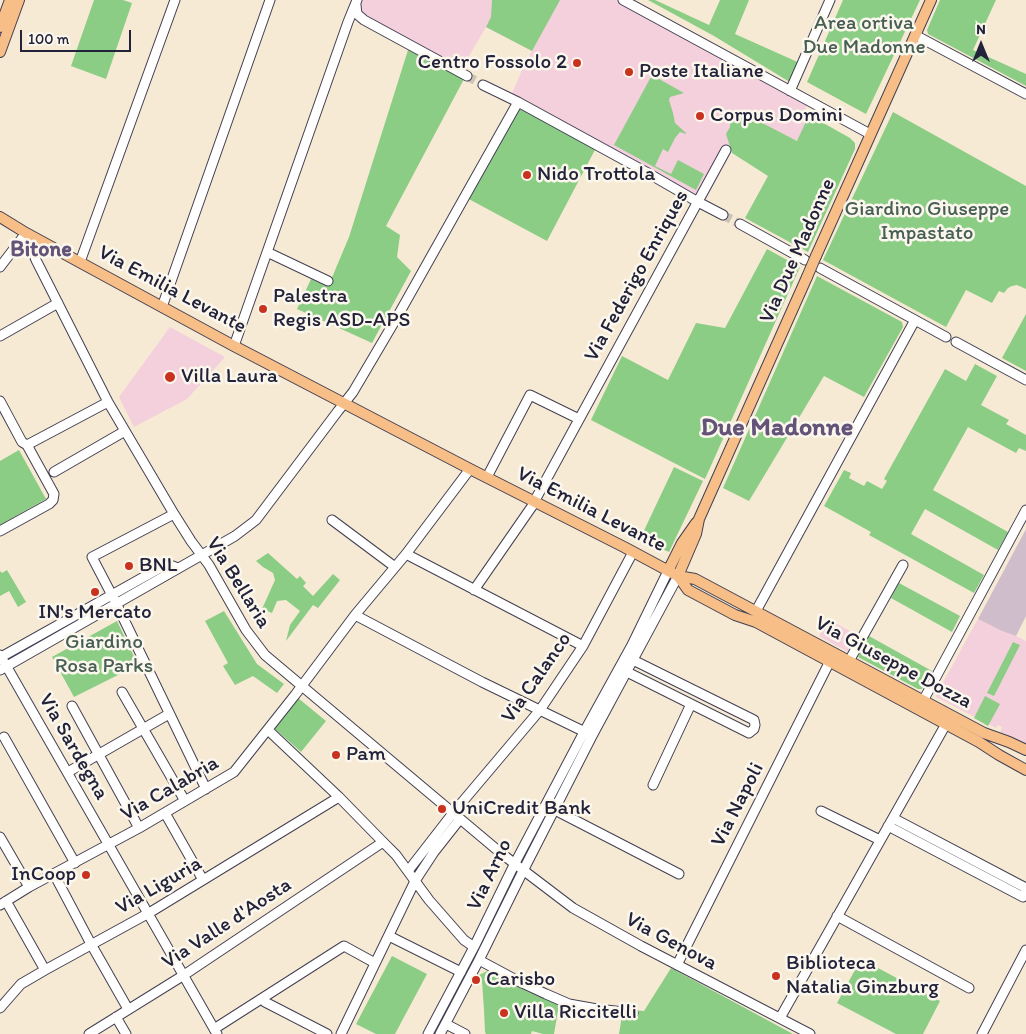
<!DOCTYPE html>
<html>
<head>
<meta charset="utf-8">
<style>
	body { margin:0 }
	#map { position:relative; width:1026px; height:1034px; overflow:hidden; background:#f7ead5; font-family:Itim,sans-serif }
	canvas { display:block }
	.north { position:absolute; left:956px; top:20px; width:50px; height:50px; -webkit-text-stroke:4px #fbf7ec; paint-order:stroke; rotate:0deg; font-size:14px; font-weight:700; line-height:20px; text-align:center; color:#22223b }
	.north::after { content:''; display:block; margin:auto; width:18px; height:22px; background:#22223b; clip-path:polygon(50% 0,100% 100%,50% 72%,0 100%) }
	.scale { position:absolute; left:20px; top:30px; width:111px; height:22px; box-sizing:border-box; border:2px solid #22223b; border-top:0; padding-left:6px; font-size:15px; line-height:18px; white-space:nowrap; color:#22223b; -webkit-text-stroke:4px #fbf7ec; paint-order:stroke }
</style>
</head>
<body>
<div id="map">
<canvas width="1026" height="1034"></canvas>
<div class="north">N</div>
<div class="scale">100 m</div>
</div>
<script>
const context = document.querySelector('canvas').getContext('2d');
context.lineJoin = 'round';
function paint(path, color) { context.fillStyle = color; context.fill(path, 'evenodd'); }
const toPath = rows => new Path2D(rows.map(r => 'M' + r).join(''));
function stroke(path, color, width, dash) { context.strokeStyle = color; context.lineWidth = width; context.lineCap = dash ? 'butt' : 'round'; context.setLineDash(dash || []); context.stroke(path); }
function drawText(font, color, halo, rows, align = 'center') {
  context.font = font + ' Itim,sans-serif'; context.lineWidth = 5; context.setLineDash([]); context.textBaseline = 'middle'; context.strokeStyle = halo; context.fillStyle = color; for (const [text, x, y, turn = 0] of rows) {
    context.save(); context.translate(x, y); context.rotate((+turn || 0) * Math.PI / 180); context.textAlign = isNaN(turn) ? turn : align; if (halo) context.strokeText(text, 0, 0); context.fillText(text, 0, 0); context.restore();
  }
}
const built = toPath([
	[356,0,626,0,811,97,804,112,809,115,798,141,791,138,772,176,732,151,704,203,509,100,522,70,532,51,486,27,459,73,352,16],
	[170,327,225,357,187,399,134,427,119,397],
	[828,619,857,635,848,652,819,636],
	[978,619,1002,631,1016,636,1026,641,1026,746,1000,733,1002,727,998,725,996,728,936,697,936,695]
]);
const industrial = toPath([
	[1026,529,1026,616,1016,636,1002,631,978,619]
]);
const green = toPath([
	[94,0,123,0,132,3,106,79,71,66],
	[492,0,560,0,532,51,486,27,491,17],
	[648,0,655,0,709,25,720,0,749,0,735,34,802,64,793,84,714,36],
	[843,0,920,0,866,114,807,82],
	[940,0,996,0,973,50,1026,74,1026,86,928,34,927,30],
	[408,50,464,79,386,226,400,235,397,257,411,271,372,343,297,309,311,279,328,287,349,237],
	[652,75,684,93,670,97,669,100,673,113,675,123,686,133,686,134,680,132,675,138,668,152,663,149,655,166,671,174,678,160,704,174,696,190,614,145],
	[518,102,597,146,547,241,465,197],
	[741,112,797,141,809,115,850,138,855,143,855,149,808,252,745,218,768,176,732,153,726,134,730,127,730,118,736,121],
	[893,112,1026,186,1026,289,1017,285,1012,286,1008,288,1004,293,999,291,992,303,966,290,946,327,823,260],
	[767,249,800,267,705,479,591,420,622,356,668,380,696,323,725,328],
	[817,276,902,322,903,327,864,397,824,376,749,501,723,488],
	[1026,314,1026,371,1002,358],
	[975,364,997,376,981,405,1009,420,1006,424,1026,435,1026,451,1019,448,1016,453,968,427,933,490,1008,532,998,550,925,509,911,534,984,575,974,593,869,535,871,532,824,506,844,470,851,473,849,478,864,486,867,481,882,489,887,481,884,479,945,369,966,381],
	[19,450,46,499,0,525,0,461],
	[674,467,703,481,669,552,640,539],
	[268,553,297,579,300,576,306,583,303,586,313,596,333,574,340,580,318,608,313,605,286,641,290,625,300,611,286,600,277,601,272,613,262,609,275,580,273,573,263,567,256,561],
	[7,570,26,602,18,607,9,591,0,596,0,571,2,573],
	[899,583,960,616,952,632,891,598],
	[224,611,257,664,284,684,277,693,253,676,235,685,223,666,228,663,205,621],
	[117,621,138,665,74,697,52,657],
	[869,636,932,671,922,689,918,689,858,657],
	[1013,642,1020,645,994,696,987,693],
	[985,696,1000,704,988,726,974,718],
	[298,698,326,721,301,752,274,728],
	[392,956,427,974,395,1034,376,1034,356,1024],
	[861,959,940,1001,923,1034,896,1034,837,1003],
	[671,968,793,1034,619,1034,623,1009,644,1011],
	[491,969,511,983,526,991,559,1005,554,1034,543,1034,532,1031,531,1034,486,1034,485,1032,484,1010,482,981,474,982,481,978,479,975]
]);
const minorTunnel = toPath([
	[467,76,483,85],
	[723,215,740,224]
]);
const minor = toPath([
	[623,0,870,134],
	[356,5,357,14,364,20,467,76],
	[915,35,1026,94],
	[483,85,518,102,646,172,698,202,723,215],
	[790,91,830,0],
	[740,224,805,260],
	[26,233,36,260,108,402,174,514,191,541,209,565,246,630,265,655,502,854,573,908,641,946,810,1034],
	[267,252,328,281],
	[80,262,175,0],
	[0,267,26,233],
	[820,268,946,337],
	[162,307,270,0],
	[0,336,58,303],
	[956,342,1026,380],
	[234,346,348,22,357,0],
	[0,401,22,442,27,445,54,494,53,500,49,504,0,531],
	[27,445,108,402],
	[54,472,125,431],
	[487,477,530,395,579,419],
	[534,502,726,150],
	[174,514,92,557,116,603,206,789],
	[332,520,395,567],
	[406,554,583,646],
	[474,590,535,502],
	[756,611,915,320],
	[355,615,482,682,589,734],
	[0,655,217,1034],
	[1,657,167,564,178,568],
	[849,661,903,565],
	[0,670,235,536,256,520,338,411,353,392,396,319,518,102],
	[627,672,749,733,754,729,755,725,754,720,633,660],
	[122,692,185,801],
	[923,701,1026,510],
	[72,706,139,828],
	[268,730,339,797,383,842,396,855,429,900,464,940,474,947],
	[4,737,75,863],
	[68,772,169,714],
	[653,785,691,704],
	[555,810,679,874],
	[821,811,880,840],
	[165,813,203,880],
	[893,818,1026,888],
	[888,826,1023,897,1026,891],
	[0,837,29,887],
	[408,871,453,813,540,710,583,646,633,552],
	[54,874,91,944,128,1009],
	[6,901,45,970],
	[0,905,29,887,139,828,234,772,295,695,355,615,406,554,470,469],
	[837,916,969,988],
	[389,936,461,972],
	[479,960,520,982,546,994,569,1004,597,1009,633,1013],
	[677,965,830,661],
	[263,998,265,1002,327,1034],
	[0,1008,21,984,45,970,149,913,339,797],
	[116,1017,126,1034],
	[780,1018,946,724],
	[446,1024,465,1034],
	[214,1029,344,946,375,963],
	[89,1034,184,975,383,842],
	[341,1034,415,881,434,852,460,819],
	[428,1034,474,947,515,863,584,732,632,645,668,571],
	[440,1034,479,960,524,869,592,736,678,576],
	[982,1034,1026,950]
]);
const major = toPath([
	[0,27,10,0],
	[0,52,19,0],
	[0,217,26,233,234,346,470,469,624,547,678,576,695,579,984,733,1009,742,1026,750],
	[816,256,931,0],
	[668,571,682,543,696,523],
	[678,576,688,590,735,615,756,622,979,742,999,755,1026,770],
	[678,576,696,534,699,519,807,277]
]);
const majorBridge = toPath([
	[807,277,816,256]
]);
const markers = [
	[577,63,5,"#c8321e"],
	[629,72,5,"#c8321e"],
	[700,116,5,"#c8321e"],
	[527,175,5,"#c8321e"],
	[263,309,5,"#c8321e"],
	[170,377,6,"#c8321e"],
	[129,566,5,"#c8321e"],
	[95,592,5,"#c8321e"],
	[336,755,5,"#c8321e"],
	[442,809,5,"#c8321e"],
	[86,875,5,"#c8321e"],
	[776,976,5,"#c8321e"],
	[476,980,5,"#c8321e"],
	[504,1013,5,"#c8321e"]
];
const parkNames = [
	["Area ortiva",864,24],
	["Due Madonne",864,48],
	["Giardino Giuseppe",927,210],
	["Impastato",927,234],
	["Giardino",104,643],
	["Rosa Parks",104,667]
];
const poiNames = [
	["Centro Fossolo 2",567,63,"right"],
	["Poste Italiane",639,72],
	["Corpus Domini",710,116],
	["Nido Trottola",537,175],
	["Palestra",273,297],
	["Regis ASD-APS",273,321],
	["Villa Laura",181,377],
	["BNL",139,566],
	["IN's Mercato",95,613,"center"],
	["Pam",346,755],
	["UniCredit Bank",452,809],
	["InCoop",76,875,"right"],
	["Biblioteca",786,964],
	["Natalia Ginzburg",786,988],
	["Carisbo",486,980],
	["Villa Riccitelli",514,1013]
];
const streetNames = [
	["Via Due Madonne",798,251,-66],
	["Via Federigo Enriques",637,276,-61],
	["Via Emilia Levante",172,290,28],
	["Via Emilia Levante",591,510,27],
	["Via Bellaria",238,583,58],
	["Via Giuseppe Dozza",893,663,28],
	["Via Calanco",537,678,-55],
	["Via Sardegna",73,747,60],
	["Via Calabria",170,789,-30],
	["Via Napoli",738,805,-63],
	["Via Arno",490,875,-64],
	["Via Liguria",159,886,-30],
	["Via Valle d'Aosta",227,924,-33],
	["Via Genova",671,942,28]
];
const neighbourhoodNames = [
	["Bitone",41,250]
];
const districtNames = [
	["Due Madonne",777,428]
];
paint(built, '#f4cfdc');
paint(industrial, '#d0bdcc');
paint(green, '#8bcd85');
stroke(minorTunnel, '#ccc2b6', 9, [9, 4.5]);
stroke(minor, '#424052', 11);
stroke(major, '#424052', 12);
stroke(minor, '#fff', 9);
stroke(major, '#f7be88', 10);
stroke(majorBridge, '#424052', 12, []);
stroke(majorBridge, '#f7be88', 10);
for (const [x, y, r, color] of markers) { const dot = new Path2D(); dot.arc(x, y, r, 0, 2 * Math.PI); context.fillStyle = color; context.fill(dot); stroke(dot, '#fbf7ec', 2); }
drawText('21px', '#475e55', '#fbf7ec', parkNames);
drawText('21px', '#22223b', '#fbf7ec', poiNames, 'left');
drawText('21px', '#22223b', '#fbf7ec', streetNames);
drawText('bold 22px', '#635379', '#fbf7ec', neighbourhoodNames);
drawText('bold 26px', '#635379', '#fbf7ec', districtNames);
</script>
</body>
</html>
